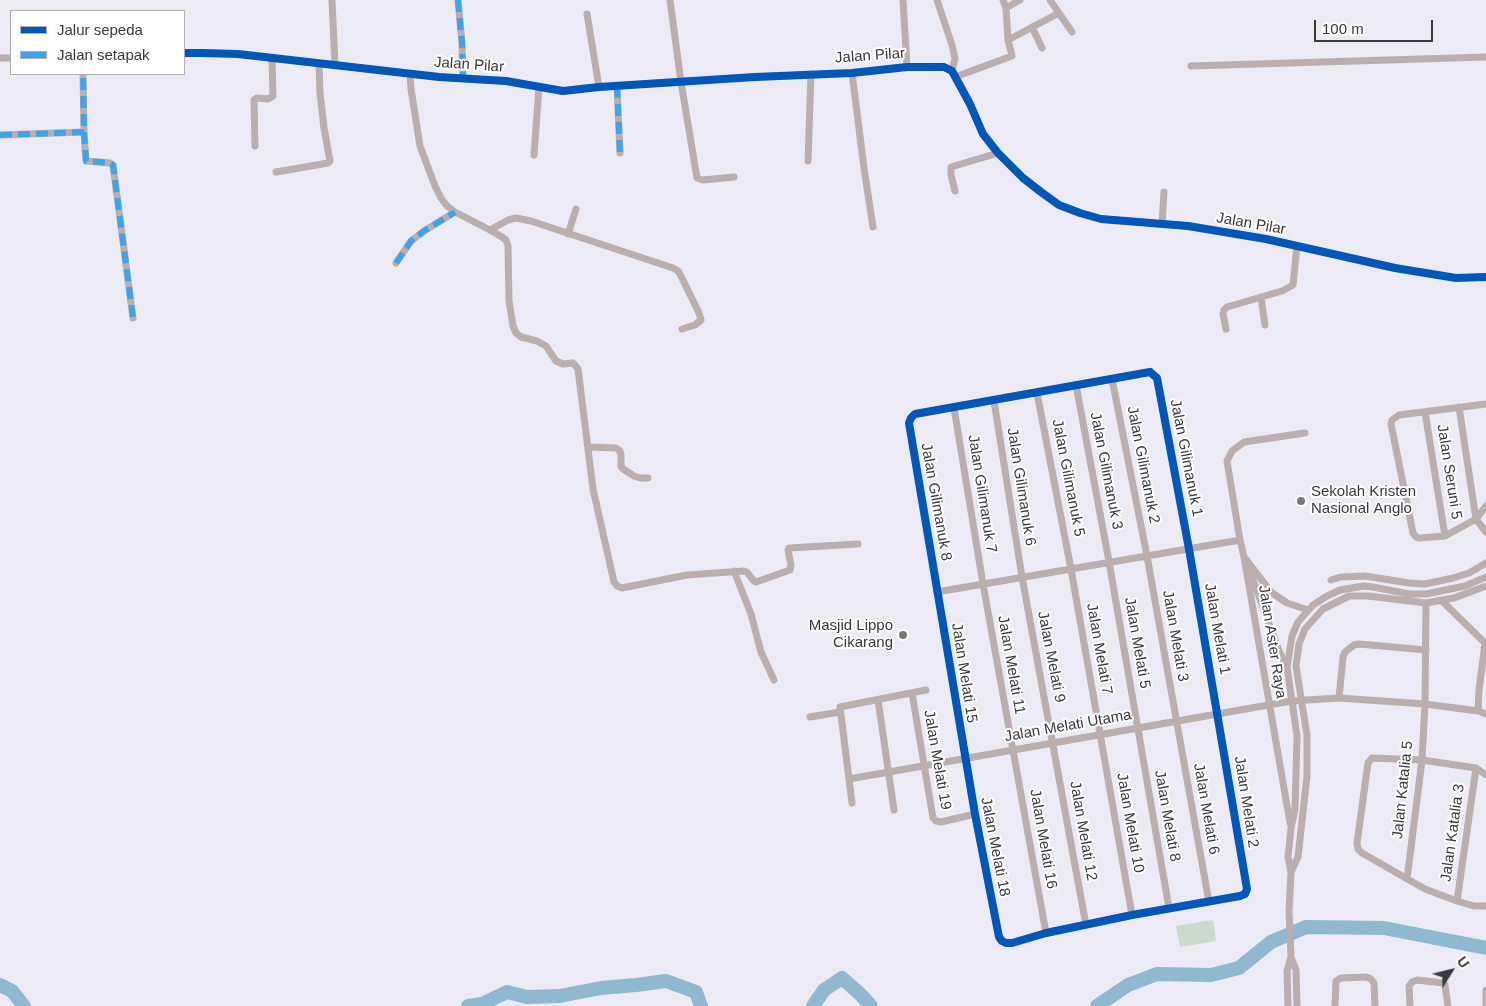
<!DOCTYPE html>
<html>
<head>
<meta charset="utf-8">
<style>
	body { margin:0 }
	#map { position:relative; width:1486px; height:1006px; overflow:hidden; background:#eceaf4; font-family:Arial,sans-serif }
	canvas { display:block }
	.legend { position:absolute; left:10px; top:10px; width:175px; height:65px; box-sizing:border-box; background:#fff; border:1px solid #b0afb2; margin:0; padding:6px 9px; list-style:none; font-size:15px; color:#39383e }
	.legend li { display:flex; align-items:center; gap:10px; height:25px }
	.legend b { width:25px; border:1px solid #b0afb2 }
	.north { position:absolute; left:1426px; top:946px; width:50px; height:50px; -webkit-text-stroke:4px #fff; paint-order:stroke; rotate:54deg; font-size:14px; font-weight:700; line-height:20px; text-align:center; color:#39383e }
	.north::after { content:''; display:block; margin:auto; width:18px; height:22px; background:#39383e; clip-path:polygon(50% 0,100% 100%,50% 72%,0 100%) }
	.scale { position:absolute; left:1314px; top:20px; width:119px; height:22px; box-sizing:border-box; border:2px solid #39383e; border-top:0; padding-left:6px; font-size:15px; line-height:18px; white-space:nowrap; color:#39383e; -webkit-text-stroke:4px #fff; paint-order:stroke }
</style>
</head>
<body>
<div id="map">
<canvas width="1486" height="1006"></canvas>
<ul class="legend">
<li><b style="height:6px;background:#0057b8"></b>Jalur sepeda</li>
<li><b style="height:6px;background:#3fa3ec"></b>Jalan setapak</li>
</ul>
<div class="north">U</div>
<div class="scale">100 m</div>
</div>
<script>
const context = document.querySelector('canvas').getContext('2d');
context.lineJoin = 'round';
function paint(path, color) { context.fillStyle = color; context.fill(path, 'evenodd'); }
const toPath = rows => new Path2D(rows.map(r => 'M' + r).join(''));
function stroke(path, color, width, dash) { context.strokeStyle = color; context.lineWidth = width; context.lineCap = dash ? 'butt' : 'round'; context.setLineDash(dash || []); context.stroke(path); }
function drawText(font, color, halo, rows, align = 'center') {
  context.font = font + ' Arial,sans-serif'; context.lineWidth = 4; context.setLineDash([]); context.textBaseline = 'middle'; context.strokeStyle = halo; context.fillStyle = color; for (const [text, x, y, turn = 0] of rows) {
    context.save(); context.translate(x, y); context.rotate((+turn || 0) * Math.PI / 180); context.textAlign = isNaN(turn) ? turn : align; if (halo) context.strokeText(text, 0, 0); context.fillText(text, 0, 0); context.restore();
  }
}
const green = toPath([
	[1213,920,1216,941,1180,947,1176,926]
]);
const river = toPath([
	[0,985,12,991,24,1006],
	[468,1006,482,1004,507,992,527,997,560,996,601,988,636,985,666,981,696,992,701,1006],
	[813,1006,824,990,842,978,861,995,871,1006],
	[1097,1006,1128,985,1157,974,1211,975,1239,968,1271,942,1306,927,1384,928,1486,948]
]);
const street = toPath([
	[332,0,335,64],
	[458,0,462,43,463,78],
	[670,0,681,82,697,178,703,180,734,177],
	[903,0,907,67],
	[937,0,952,45,955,59,952,71],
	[1050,0,1072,32],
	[1006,8,1020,0],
	[587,14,599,87],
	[1032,27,1042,48],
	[1008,40,1059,13],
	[184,53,201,53,238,54,439,77,506,81,563,91,599,87,755,77,852,73,907,67,944,67,952,71,970,104,983,134,998,153,1023,178,1041,192,1059,205,1080,213,1101,219,1188,226,1266,239,1395,268,1456,278,1486,277],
	[0,58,11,58],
	[1191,66,1486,57],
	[852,73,864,168,873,227],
	[410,74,411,89,420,146,435,186,441,198,447,206,455,212,490,230,502,237,506,240,508,246,509,301,513,326,516,333,521,337,537,341,546,346,556,361,563,364,573,363,578,369,593,489,614,582,617,586,622,588,687,575,744,571,747,572,753,580,756,582,790,570,791,565,788,550,789,548,858,544],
	[955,77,1012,56,1008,40,1006,8,1003,0],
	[617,86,620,153],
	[84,132,86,161,110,163,113,165,133,318],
	[0,135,84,132,83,74],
	[255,146,254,100,257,98,268,99,273,96,272,59],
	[534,155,539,87],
	[808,161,811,74],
	[276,172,328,163,330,161,324,128,320,93,319,64],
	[955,191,951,175,951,167,998,153],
	[1162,224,1164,192],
	[490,230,508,220,516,218,531,221,673,268,678,271,681,276,699,313,701,320,695,325,682,329],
	[568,234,576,209],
	[396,263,411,241,424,231,455,212],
	[1261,297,1265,325],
	[1226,329,1223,314,1224,310,1227,307,1282,291,1293,285,1297,246],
	[1150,372,1157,378,1189,549,1247,889,1245,894,1240,896,1132,915,1046,933,1012,943,1006,943,1002,941,999,937,975,814,909,423,911,418,915,414,1150,372],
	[1112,379,1147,556,1209,902],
	[1076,385,1108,556,1169,908],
	[1037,393,1071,569,1132,915],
	[994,401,1022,577,1086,925],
	[1486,404,1399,415,1392,420,1391,424,1413,533,1416,537,1419,538,1445,536,1476,519,1486,506],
	[1459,407,1476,519,1486,532],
	[954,408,983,584,1046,933],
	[1425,412,1445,536],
	[588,447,616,448,620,451,621,455,621,466,623,469,634,476,640,478,648,478],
	[1244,557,1271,592,1287,603,1308,610],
	[734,571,751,614,761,652,774,680],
	[1250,572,1279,651,1287,667],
	[1331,580,1341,577,1365,576,1409,583,1425,584,1453,578,1469,573,1486,563],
	[937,592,1240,540],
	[1442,601,1486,644],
	[912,693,933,818,936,821,941,822,975,814],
	[1339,698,1343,657,1345,652,1354,645,1359,644,1426,650],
	[878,700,894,810],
	[1478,711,1479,690,1485,643],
	[810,717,840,712],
	[1486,775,1476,768,1422,760,1372,758,1368,763,1357,843,1358,849,1362,853,1425,889,1457,901,1474,906,1486,906],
	[849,779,1291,701,1339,698,1425,704,1478,711,1486,714],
	[852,803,840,707,926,690],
	[1290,823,1244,557,1240,540,1227,461,1232,451,1244,442,1305,433],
	[1291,872,1298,857,1307,776,1307,735,1296,666,1299,644,1305,629,1323,609,1349,596,1368,596,1426,603,1454,598,1486,586],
	[1407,879,1422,760,1425,704,1426,603],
	[1457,901,1476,768],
	[1288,1006,1287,971,1291,957],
	[1297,1006,1296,970,1291,957,1289,911,1291,872,1288,857,1291,828,1295,809,1296,774,1297,736,1287,667,1292,636,1298,622,1313,605,1327,596,1340,590,1364,586,1373,587,1409,594,1426,594,1465,586,1486,577],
	[1335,1006,1336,981,1341,978,1366,977,1371,979,1374,983,1375,1006],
	[1410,1006,1409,986,1412,982,1417,980,1443,983,1445,985,1448,1006],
	[1486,1006,1486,990]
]);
const quiet = toPath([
	[458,0,462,43,463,78],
	[617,86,620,153],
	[84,132,86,161,110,163,113,165,133,318],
	[0,135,84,132,83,74],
	[396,263,411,241,424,231,455,212]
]);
const cycleway = toPath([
	[184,53,201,53,238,54,439,77,506,81,563,91,599,87,755,77,852,73,907,67,944,67,952,71,970,104,983,134,998,153,1023,178,1041,192,1059,205,1080,213,1101,219,1188,226,1266,239,1395,268,1456,278,1486,277],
	[1150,372,1157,378,1189,549,1247,889,1245,894,1240,896,1132,915,1046,933,1012,943,1006,943,1002,941,999,937,975,814,909,423,911,418,915,414,1150,372]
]);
const markers = [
	[1301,501,5,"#78767e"],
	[903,635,5,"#78767e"]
];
const streetNames = [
	["Jalan Pilar",870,56,-4],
	["Jalan Pilar",469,65,4],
	["Jalan Pilar",1251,224,10],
	["Jalan Gilimanuk 1",1186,458,79],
	["Jalan Gilimanuk 2",1143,465,79],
	["Jalan Gilimanuk 3",1106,471,79],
	["Jalan Seruni 5",1449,472,81],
	["Jalan Gilimanuk 5",1068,478,79],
	["Jalan Gilimanuk 6",1021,487,81],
	["Jalan Gilimanuk 7",982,494,81],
	["Jalan Gilimanuk 8",936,502,80],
	["Jalan Melati 1",1217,629,80],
	["Jalan Melati 3",1175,636,80],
	["Jalan Aster Raya",1272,642,81],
	["Jalan Melati 5",1137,643,80],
	["Jalan Melati 7",1099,649,80],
	["Jalan Melati 9",1051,657,79],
	["Jalan Melati 11",1011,665,80],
	["Jalan Melati 15",964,673,81],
	["Jalan Melati Utama",1068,726,-10],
	["Jalan Melati 19",937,760,80],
	["Jalan Katalia 5",1403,790,-84],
	["Jalan Melati 2",1246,802,81],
	["Jalan Melati 6",1206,809,80],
	["Jalan Melati 8",1167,816,80],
	["Jalan Melati 10",1130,823,80],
	["Jalan Melati 12",1083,831,80],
	["Jalan Katalia 3",1453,833,-82],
	["Jalan Melati 16",1043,839,80],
	["Jalan Melati 18",995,847,79]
];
const poiNames = [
	["Sekolah Kristen",1311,492],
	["Nasional Anglo",1311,509],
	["Masjid Lippo",893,626,"right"],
	["Cikarang",893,643,"right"]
];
paint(green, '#cadacd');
stroke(river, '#90b8d0', 14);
stroke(street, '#baaeae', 7);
stroke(quiet, '#3fa3ec', 6, [12, 6]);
stroke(cycleway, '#0057b8', 8);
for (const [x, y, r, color] of markers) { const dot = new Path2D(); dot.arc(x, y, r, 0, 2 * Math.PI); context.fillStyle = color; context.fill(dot); stroke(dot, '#fff', 2); }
drawText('15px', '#39383e', '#fff', streetNames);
drawText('15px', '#39383e', '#fff', poiNames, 'left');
</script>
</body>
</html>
